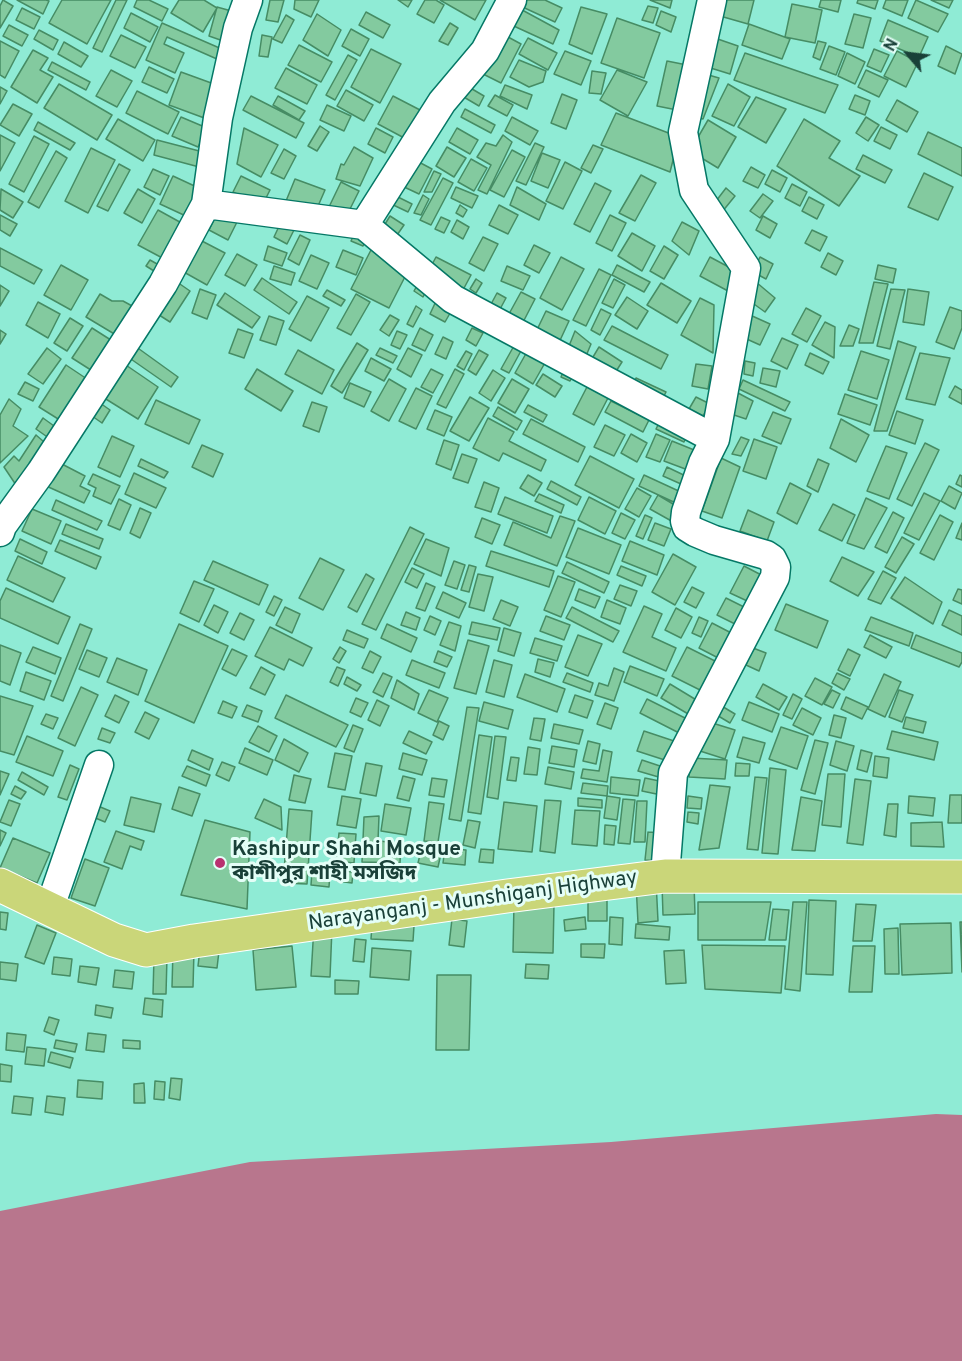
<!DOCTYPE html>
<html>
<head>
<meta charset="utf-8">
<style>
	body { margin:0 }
	#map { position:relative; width:962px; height:1361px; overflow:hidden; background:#8febd5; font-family:Overpass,sans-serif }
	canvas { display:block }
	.north { position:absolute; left:878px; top:24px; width:60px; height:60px; -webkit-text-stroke:4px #e4fef7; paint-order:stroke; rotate:298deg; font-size:16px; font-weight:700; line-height:24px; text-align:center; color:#194038 }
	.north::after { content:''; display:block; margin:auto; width:21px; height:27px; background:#194038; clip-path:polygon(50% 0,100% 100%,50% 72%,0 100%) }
</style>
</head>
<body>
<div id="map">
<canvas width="962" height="1361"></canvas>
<div class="north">N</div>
</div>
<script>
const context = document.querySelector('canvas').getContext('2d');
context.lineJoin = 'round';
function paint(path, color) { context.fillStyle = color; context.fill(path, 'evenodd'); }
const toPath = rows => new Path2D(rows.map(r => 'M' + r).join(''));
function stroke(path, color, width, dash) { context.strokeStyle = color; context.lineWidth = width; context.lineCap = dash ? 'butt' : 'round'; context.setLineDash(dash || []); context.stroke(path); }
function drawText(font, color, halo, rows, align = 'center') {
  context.font = font + ' Overpass,"Noto Sans Bengali",sans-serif'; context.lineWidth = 6; context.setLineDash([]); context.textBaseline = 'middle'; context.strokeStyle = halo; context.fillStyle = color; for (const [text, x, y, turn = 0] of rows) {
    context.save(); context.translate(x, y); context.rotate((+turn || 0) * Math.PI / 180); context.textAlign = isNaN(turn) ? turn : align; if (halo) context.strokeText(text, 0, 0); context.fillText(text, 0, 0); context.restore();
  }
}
const water = toPath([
	[936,1114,962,1115,962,1361,0,1361,0,1211,250,1162,611,1142]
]);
const building = toPath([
	[3,0,13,6,0,28,0,6,3,0],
	[17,0,46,0,49,1,43,14,17,0],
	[62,0,111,0,87,44,49,23,62,0],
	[116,0,127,0,102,52,93,48,116,0],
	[137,0,149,0,168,9,162,21,134,7,137,0],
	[179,0,204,0,217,8,203,32,171,13,179,0],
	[270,0,284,0,278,22,266,20,270,0],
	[295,0,319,0,311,17,294,9,295,0],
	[398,0,412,0,408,7,398,0],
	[425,0,436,0,444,5,434,23,417,14,425,0],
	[440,0,486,0,475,20,440,0],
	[518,0,545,0,562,8,555,22,516,4,518,0],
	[650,0,672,0,670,8,650,0],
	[717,0,754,0,748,24,713,14,717,0],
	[821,0,841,0,838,12,819,7,821,0],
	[858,0,878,0,875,9,857,3,858,0],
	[886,0,908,0,902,16,883,8,886,0],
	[916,0,948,14,938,32,908,18,916,0],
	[931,0,953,0,949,8,931,0],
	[792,4,822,10,815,43,785,37,792,4],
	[513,5,559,30,553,44,505,22,513,5],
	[648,6,658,8,653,23,642,20,648,6],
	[217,7,235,12,226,42,209,36,217,7],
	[581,7,607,14,592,54,569,44,581,7],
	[22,8,40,17,34,29,16,20,22,8],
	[661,11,676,17,671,32,656,25,661,11],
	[366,12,390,25,383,38,359,25,366,12],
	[131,13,158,27,150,42,124,28,131,13],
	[317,14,341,30,328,56,303,40,317,14],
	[854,14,871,18,863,48,845,44,854,14],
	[286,15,294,20,282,43,273,39,286,15],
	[617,18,660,33,644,78,601,63,617,18],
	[888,20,928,37,919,57,880,41,888,20],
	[162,23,231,53,226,63,167,37,164,44,184,53,175,73,146,60,162,23],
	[450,23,458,28,448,45,439,41,450,23],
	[749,24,790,39,782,59,742,45,749,24],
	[9,25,28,35,22,46,3,36,9,25],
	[351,29,369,39,360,56,342,46,351,29],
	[39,30,58,40,53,50,34,39,39,30],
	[497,31,521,44,501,83,477,71,497,31],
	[121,35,146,47,135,68,110,56,121,35],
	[262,35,272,37,268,57,259,56,262,35],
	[709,36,738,46,730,74,701,65,709,36],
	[528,38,557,53,548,70,519,54,528,38],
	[0,41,19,51,5,78,0,75,0,41],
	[818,41,826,43,820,60,813,57,818,41],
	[64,42,88,56,81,67,58,54,64,42],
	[299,45,332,62,321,82,288,65,299,45],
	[829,46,845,52,836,75,820,69,829,46],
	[946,46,962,54,955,74,938,66,946,46],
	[371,49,401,64,380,103,351,87,371,49],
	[874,49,889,55,881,72,867,66,874,49],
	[33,50,48,58,40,70,53,77,37,103,11,87,33,50],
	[565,51,591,61,581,85,554,74,565,51],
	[897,51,918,62,906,87,884,76,897,51],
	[745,53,838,85,825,113,734,80,745,53],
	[847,53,865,62,855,84,838,76,847,53],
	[348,55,357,60,335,100,326,95,348,55],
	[519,60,546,71,543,82,529,87,510,77,519,60],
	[667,61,692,66,682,111,657,106,667,61],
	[52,62,90,82,86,90,48,70,52,62],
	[149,67,174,79,167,93,142,82,149,67],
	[286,68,317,85,307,104,275,88,286,68],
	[111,70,132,81,117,107,96,96,111,70],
	[617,70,647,82,628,116,600,100,617,70],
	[866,70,888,80,879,97,858,87,866,70],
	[592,71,606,73,601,94,589,93,592,71],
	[181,72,214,84,207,119,169,105,181,72],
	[705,74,719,78,703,119,692,116,705,74],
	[59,84,112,115,97,140,44,108,59,84],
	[728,84,750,97,734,126,712,116,728,84],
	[505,85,532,95,527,109,500,96,505,85],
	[467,86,484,96,479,106,462,96,467,86],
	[0,87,7,91,0,104,0,87],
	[346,90,373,105,364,121,337,106,346,90],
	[137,91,179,112,168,134,126,113,137,91],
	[562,94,577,100,566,129,551,123,562,94],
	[495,95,513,105,507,116,488,106,495,95],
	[855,95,870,101,865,115,849,109,855,95],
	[251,96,304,123,296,138,243,110,251,96],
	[278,96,305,111,299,120,273,105,278,96],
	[393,96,422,111,408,140,378,124,393,96],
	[756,97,786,109,766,143,738,127,756,97],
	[897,100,918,112,907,132,886,120,897,100],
	[13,104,32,114,19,136,0,125,13,104],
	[327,105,351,116,344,131,320,120,327,105],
	[465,109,495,125,491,133,461,117,465,109],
	[616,113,679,137,670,172,601,145,616,113],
	[181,117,207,128,198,147,172,136,181,117],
	[512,117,538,131,530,145,505,131,512,117],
	[866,117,879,125,868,141,856,133,866,117],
	[118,119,155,140,143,161,106,139,118,119],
	[804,119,840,141,829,158,860,176,839,206,777,166,804,119],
	[708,120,736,137,718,168,690,151,708,120],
	[38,122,75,143,70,150,34,130,38,122],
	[320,126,329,132,317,151,308,146,320,126],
	[881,127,897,135,890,149,874,141,881,127],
	[244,128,278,145,261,177,237,164,244,128],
	[376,128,393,137,385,153,368,144,376,128],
	[457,128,478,140,470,154,449,142,457,128],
	[928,132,962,148,962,176,918,154,928,132],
	[0,135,15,143,0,171,0,135],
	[503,135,512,142,487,194,478,190,491,165,477,157,486,143,496,146,503,135],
	[34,136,49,144,24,192,9,184,34,136],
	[157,140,207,153,203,168,154,155,157,140],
	[535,143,544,147,526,185,516,181,535,143],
	[593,145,603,149,591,173,581,168,593,145],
	[354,147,373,158,360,186,336,179,341,164,344,165,354,147],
	[447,147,466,158,454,177,436,166,447,147],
	[91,148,115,160,88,213,65,201,91,148],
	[284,149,296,156,284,179,271,173,284,149],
	[512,150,525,157,504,197,490,190,512,150],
	[56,151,67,158,39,208,28,202,56,151],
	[542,153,560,160,548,188,531,181,542,153],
	[863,155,892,170,885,183,856,169,863,155],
	[471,159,487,168,474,191,458,182,471,159],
	[415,160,432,169,419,194,402,186,415,160],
	[565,162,582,171,563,209,546,201,565,162],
	[119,164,130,170,108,211,97,206,119,164],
	[751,167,765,175,758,188,743,181,751,167],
	[153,169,169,176,160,195,144,187,153,169],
	[772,170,787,178,780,192,765,184,772,170],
	[434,171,441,174,432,192,424,192,434,171],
	[924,173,953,187,938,220,908,207,924,173],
	[641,175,656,183,635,221,619,213,641,175],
	[173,176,201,189,188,217,160,204,173,176],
	[241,176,270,190,262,206,233,192,241,176],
	[443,178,453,183,431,225,420,220,443,178],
	[295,179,325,190,315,213,286,201,295,179],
	[341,182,359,191,346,217,328,209,341,182],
	[595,183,611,191,590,232,574,224,595,183],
	[792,184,807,192,800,206,785,198,792,184],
	[456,187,478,196,472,208,451,198,456,187],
	[517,187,546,204,539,220,510,205,517,187],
	[726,188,735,196,722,212,713,205,726,188],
	[1,189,23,202,13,218,0,210,1,189],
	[138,189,155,199,142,223,124,213,138,189],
	[392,194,412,204,408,212,387,202,392,194],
	[763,194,773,201,760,218,750,211,763,194],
	[423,195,429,199,421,215,414,213,423,195],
	[809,197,824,205,817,219,802,211,809,197],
	[460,205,467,210,463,217,456,213,460,205],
	[499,205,518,215,508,234,489,225,499,205],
	[158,210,187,226,168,261,138,245,158,210],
	[219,210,238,220,228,240,209,230,219,210],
	[0,215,17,224,10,236,0,230,0,215],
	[610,215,626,223,612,251,596,243,610,215],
	[390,216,404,225,395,238,382,229,390,216],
	[763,216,777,224,770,238,756,230,763,216],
	[441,217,450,221,444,233,435,229,441,217],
	[457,220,469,227,463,239,451,232,457,220],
	[281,222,295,228,287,244,274,237,281,222],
	[682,222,699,231,689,255,672,241,682,222],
	[358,226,370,232,363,246,351,241,358,226],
	[812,230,827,237,820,251,805,243,812,230],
	[632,233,655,246,642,271,618,256,632,233],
	[300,235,310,240,299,265,288,259,300,235],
	[483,237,498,244,484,271,469,263,483,237],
	[200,240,225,253,207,285,182,271,200,240],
	[534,245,550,253,539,273,524,265,534,245],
	[268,246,287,253,282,266,264,260,268,246],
	[664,246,678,255,664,279,650,271,664,246],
	[0,248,42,270,34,284,0,266,0,248],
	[372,248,410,267,389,308,351,289,372,248],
	[343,250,363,258,356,275,336,267,343,250],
	[828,253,843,261,836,275,821,267,828,253],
	[237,254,257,265,245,286,225,275,237,254],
	[311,255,329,263,317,289,299,281,311,255],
	[436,257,471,275,463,290,428,272,436,257],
	[561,257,584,269,562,310,540,298,561,257],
	[710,257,738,272,728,291,700,276,710,257],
	[760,257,773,264,766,279,753,272,760,257],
	[150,260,166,269,162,276,146,266,150,260],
	[61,265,88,280,71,310,44,295,61,265],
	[617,265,650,282,644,292,612,275,617,265],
	[878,265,896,269,893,283,875,279,878,265],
	[274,266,295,273,291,285,270,279,274,266],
	[507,266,530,276,523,290,501,281,507,266],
	[599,269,611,275,586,326,573,320,599,269],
	[262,278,297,302,289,314,254,290,262,278],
	[476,279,482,283,476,293,470,289,476,279],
	[614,279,625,285,613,308,602,303,614,279],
	[177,282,190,291,170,322,156,313,177,282],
	[419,282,428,287,423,297,414,291,419,282],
	[756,282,775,298,765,312,747,299,756,282],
	[874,282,888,284,873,343,859,343,874,282],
	[661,283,691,301,677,323,647,305,661,283],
	[0,285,9,291,0,306,0,285],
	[200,289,216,295,207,319,192,313,200,289],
	[891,289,905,290,890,349,877,346,891,289],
	[908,289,929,292,924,325,903,322,908,289],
	[327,290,345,300,341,306,323,296,327,290],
	[521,292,535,299,519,330,504,323,521,292],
	[225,293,260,317,252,328,217,305,225,293],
	[497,293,506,298,499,311,490,306,497,293],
	[100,294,112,301,123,301,134,307,116,335,86,317,100,294],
	[356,294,370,302,351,335,337,328,356,294],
	[307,296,329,308,311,341,289,329,307,296],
	[627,297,648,311,637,329,615,315,627,297],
	[700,298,714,305,713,353,681,335,700,298],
	[437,299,453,308,445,322,430,314,437,299],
	[38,302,60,314,48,338,26,325,38,302],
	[416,306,422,310,413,327,407,324,416,306],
	[950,307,962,311,962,328,954,349,936,342,950,307],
	[806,308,821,316,807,342,792,334,806,308],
	[601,309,611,314,600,335,591,330,601,309],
	[546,311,569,321,556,349,533,338,546,311],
	[390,315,399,320,389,336,380,330,390,315],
	[750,315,770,324,760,345,740,336,750,315],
	[269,316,284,321,276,345,260,340,269,316],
	[70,318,83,326,67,351,54,343,70,318],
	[825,322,835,327,834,358,812,345,825,322],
	[849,325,859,329,853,346,840,346,849,325],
	[612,326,668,355,661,369,604,340,612,326],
	[92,328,114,342,94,372,72,358,92,328],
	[420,328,433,335,425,351,412,345,420,328],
	[472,328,483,333,476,346,466,340,472,328],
	[238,329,253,334,244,358,229,353,238,329],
	[0,330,6,334,0,344,0,330],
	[397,331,407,335,400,349,391,345,397,331],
	[575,331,591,344,586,356,569,346,575,331],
	[443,337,453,342,446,359,435,354,443,337],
	[782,338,798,345,787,369,771,361,782,338],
	[898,341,916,347,887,431,874,431,898,341],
	[357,343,368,350,342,393,331,386,357,343],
	[515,344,522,349,509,373,501,369,515,344],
	[135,346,178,377,171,387,128,357,135,346],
	[599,347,622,362,613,376,590,362,599,347],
	[47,348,61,359,43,384,28,374,47,348],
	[380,348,397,356,393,363,376,355,380,348],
	[408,348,422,355,411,377,397,369,408,348],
	[298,350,334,370,322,394,285,374,298,350],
	[479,350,488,355,476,375,468,370,479,350],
	[528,350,546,361,533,384,515,373,528,350],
	[466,351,472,354,464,370,457,366,466,351],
	[861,351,889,360,877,399,848,390,861,351],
	[810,353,829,362,823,374,805,365,810,353],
	[920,353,950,358,935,405,906,399,920,353],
	[371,358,391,369,384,381,365,371,371,358],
	[120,361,158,387,138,419,101,396,120,361],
	[745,361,755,363,753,376,744,374,745,361],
	[696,364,712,366,708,389,692,386,696,364],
	[66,365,90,381,63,422,39,407,66,365],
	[566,365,576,370,570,381,561,377,566,365],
	[763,368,780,371,776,387,760,383,763,368],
	[257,369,293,391,281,411,245,389,257,369],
	[431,369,443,375,433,393,421,387,431,369],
	[455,369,464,374,446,408,437,404,455,369],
	[493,370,505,378,491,401,479,393,493,370],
	[543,374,562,386,555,397,536,385,543,374],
	[636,378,666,392,660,404,631,389,636,378],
	[389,379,406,389,389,421,371,411,389,379],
	[512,379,529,389,515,413,498,403,512,379],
	[743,380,790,402,785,411,739,389,743,380],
	[25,382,39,389,33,401,18,394,25,382],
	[350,383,371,392,364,407,344,398,350,383],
	[588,385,609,396,594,425,573,414,588,385],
	[955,386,962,390,962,404,949,397,955,386],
	[416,388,432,396,416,429,399,421,416,388],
	[738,393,753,401,746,419,731,414,738,393],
	[845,394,877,405,870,425,838,414,845,394],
	[470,397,489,408,469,441,450,431,470,397],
	[696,397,710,404,703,416,689,409,696,397],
	[9,399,21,409,13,426,28,436,0,463,0,415,9,399],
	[156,400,200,420,189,444,145,424,156,400],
	[611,401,649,420,643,432,605,412,611,401],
	[312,402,327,407,319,432,303,426,312,402],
	[100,403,110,410,102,423,92,416,100,403],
	[528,405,547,415,543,422,524,412,528,405],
	[498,407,522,421,517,430,493,416,498,407],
	[435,410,452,417,444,436,427,429,435,410],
	[897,411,923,420,915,444,889,435,897,411],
	[773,412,791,419,781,444,762,436,773,412],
	[663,415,690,428,684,442,656,429,663,415],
	[43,418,61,431,53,441,36,429,43,418],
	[488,418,514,432,509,441,546,460,541,471,503,453,499,461,473,448,488,418],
	[531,419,585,447,578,462,523,434,531,419],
	[841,419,869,435,856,462,830,448,841,419],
	[605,425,625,435,614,456,594,447,605,425],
	[631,434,647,443,637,462,621,453,631,434],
	[656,434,670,440,660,462,646,457,656,434],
	[36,435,51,448,22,494,4,467,14,456,19,461,36,435],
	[112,436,134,446,120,477,98,467,112,436],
	[741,437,749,440,741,456,732,454,741,437],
	[754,439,777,447,766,479,743,471,754,439],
	[444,440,459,445,451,470,436,464,444,440],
	[672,441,704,454,696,473,664,461,672,441],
	[925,443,939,450,912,506,897,499,925,443],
	[202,445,223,454,213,477,192,467,202,445],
	[886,446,907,453,889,499,867,491,886,446],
	[462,454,477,459,468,483,453,478,462,454],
	[590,456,634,479,619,508,575,485,590,456],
	[721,458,740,467,722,518,702,511,721,458],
	[141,459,168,472,164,478,138,466,141,459],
	[818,459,829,464,818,492,807,486,818,459],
	[58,462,85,476,80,486,90,491,84,503,44,485,58,462],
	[667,467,694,480,690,488,663,476,667,467],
	[134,473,166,488,156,508,125,494,134,473],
	[93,474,120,486,111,504,93,496,96,488,88,484,93,474],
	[528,475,542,483,534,496,520,488,528,475],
	[644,475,683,493,678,504,639,486,644,475],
	[960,475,962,476,962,487,956,484,960,475],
	[551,481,581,497,577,505,547,489,551,481],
	[484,482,499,488,491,512,475,507,484,482],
	[790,483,811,494,797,524,777,513,790,483],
	[949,486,962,493,955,509,941,501,949,486],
	[637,488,651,496,639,517,625,509,637,488],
	[924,493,940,501,919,540,904,533,924,493],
	[539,494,564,505,561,513,535,501,539,494],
	[658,495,683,510,675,523,650,509,658,495],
	[505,497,553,516,547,533,498,514,505,497],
	[589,497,616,511,605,534,578,520,589,497],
	[866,498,887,508,864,549,847,543,866,498],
	[119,499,131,505,120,530,108,525,119,499],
	[56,500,102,521,97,530,52,510,56,500],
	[833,504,855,515,842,541,819,530,833,504],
	[140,508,151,513,140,538,130,533,140,508],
	[32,509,61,521,51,544,22,531,32,509],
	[748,510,774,522,767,541,740,531,748,510],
	[893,512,904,518,887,553,875,547,893,512],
	[621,513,635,520,625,539,612,533,621,513],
	[645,515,652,518,643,539,636,536,645,515],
	[940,515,953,522,934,560,920,553,940,515],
	[560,516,575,521,557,566,504,545,513,522,551,538,560,516],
	[482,518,500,525,492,544,475,537,482,518],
	[655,523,671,529,664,546,648,540,655,523],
	[962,523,962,540,956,538,962,523],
	[66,524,103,539,99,549,62,534,66,524],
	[410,527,424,534,376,630,362,624,410,527],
	[578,528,621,545,609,574,566,557,578,528],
	[902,537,914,544,896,573,885,567,902,537],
	[20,539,47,552,42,564,15,551,20,539],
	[426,539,449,548,441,576,414,564,426,539],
	[60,540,101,557,96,569,55,551,60,540],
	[630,541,664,555,657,575,622,561,630,541],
	[491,551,554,571,549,587,486,566,491,551],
	[673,554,696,567,675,605,652,592,673,554],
	[18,556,65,578,53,602,7,580,18,556],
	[842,557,874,572,858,596,830,581,842,557],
	[320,558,344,570,323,610,299,598,320,558],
	[213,561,268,585,259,605,204,580,213,561],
	[454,561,465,565,457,589,445,585,454,561],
	[567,562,609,582,604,593,562,573,567,562],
	[469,565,476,567,469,592,461,590,469,565],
	[621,566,646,576,642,586,617,575,621,566],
	[744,566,771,580,758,606,730,593,744,566],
	[412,568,424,574,417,588,405,582,412,568],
	[883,571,896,578,881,604,868,599,883,571],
	[366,574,374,579,357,612,348,607,366,574],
	[478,574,493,577,484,611,469,607,478,574],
	[558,576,575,582,561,617,544,610,558,576],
	[905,577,942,602,933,624,891,598,905,577],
	[194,581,214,589,199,622,180,613,194,581],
	[426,583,435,587,425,611,416,608,426,583],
	[620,585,637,591,631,606,614,599,620,585],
	[692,587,704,593,696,608,684,602,692,587],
	[6,588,70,617,58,644,0,618,0,601,6,588],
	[579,589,600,597,595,608,575,600,579,589],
	[958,589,962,590,962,604,953,600,958,589],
	[443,592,466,603,459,618,436,608,443,592],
	[274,596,282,600,274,616,266,612,274,596],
	[726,598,752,611,743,628,717,615,726,598],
	[501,600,518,607,510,626,493,619,501,600],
	[607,600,626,608,620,624,601,617,607,600],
	[786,604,828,621,817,648,775,630,786,604],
	[214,605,228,612,218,633,204,625,214,605],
	[644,606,662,614,652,637,676,648,666,671,623,652,644,606],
	[285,607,300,614,292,633,276,625,285,607],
	[572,607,619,631,613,642,566,618,572,607],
	[676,608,692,617,681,638,665,630,676,608],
	[949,610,962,616,962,635,942,625,949,610],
	[406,612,420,618,416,630,401,625,406,612],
	[240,613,254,620,244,640,230,633,240,613],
	[430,616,441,621,435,635,424,630,430,616],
	[546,616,570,625,564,640,540,631,546,616],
	[699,617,708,621,701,637,692,633,699,617],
	[871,617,913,633,909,646,865,630,871,617],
	[449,622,461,626,455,651,440,645,449,622],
	[472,622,500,628,497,640,469,634,472,622],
	[712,623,739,637,726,662,699,648,712,623],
	[80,624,92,629,63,701,51,696,80,624],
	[179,624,228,646,194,723,145,701,179,624],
	[387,624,417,638,411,652,381,638,387,624],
	[270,627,312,648,303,666,289,659,284,670,255,656,270,627],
	[504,628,521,633,514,656,498,651,504,628],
	[347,630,368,639,364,648,343,640,347,630],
	[578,635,602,644,588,676,565,667,578,635],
	[870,635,892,647,886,658,864,647,870,635],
	[916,635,962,653,962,662,959,667,911,648,916,635],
	[535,638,562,646,557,661,530,653,535,638],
	[468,640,489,646,476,694,454,688,468,640],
	[0,645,21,653,10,685,0,681,0,645],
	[33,647,61,658,55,674,26,662,33,647],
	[340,647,346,651,339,663,333,659,340,647],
	[687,647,723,665,708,694,672,676,687,647],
	[753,648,766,653,759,671,746,665,753,648],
	[232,649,247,656,236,676,222,669,232,649],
	[848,649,860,655,850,676,838,670,848,649],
	[87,650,107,658,99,677,79,669,87,650],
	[370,651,381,657,373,673,362,668,370,651],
	[438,651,452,657,447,667,434,662,438,651],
	[117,658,147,670,138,695,107,682,117,658],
	[538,659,554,663,550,677,535,672,538,659],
	[412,660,445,673,439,688,406,675,412,660],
	[494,660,512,665,504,697,486,692,494,660],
	[630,666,664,679,657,696,624,682,630,666],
	[261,667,275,675,265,695,250,688,261,667],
	[337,667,345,670,338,686,330,682,337,667],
	[614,668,624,672,614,701,595,695,599,683,608,686,614,668],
	[26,672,51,681,44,700,20,691,26,672],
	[383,673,392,677,383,697,373,692,383,673],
	[567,673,593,683,590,692,563,682,567,673],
	[837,673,850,679,844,690,832,683,837,673],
	[525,674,565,689,557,712,517,697,525,674],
	[884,674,901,682,885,717,868,709,884,674],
	[347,677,361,685,357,691,344,684,347,677],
	[815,678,832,687,822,705,805,696,815,678],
	[397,680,419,694,414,710,391,698,397,680],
	[670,684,703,704,695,718,661,698,670,684],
	[763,684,787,697,779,710,756,697,763,684],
	[81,687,98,695,75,746,58,738,81,687],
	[429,690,448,698,437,722,418,713,429,690],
	[832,690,840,694,833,708,824,704,832,690],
	[899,690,913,695,902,722,889,717,899,690],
	[793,694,802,699,792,719,783,715,793,694],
	[115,695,129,702,119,723,105,716,115,695],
	[286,695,348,725,336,747,275,718,286,695],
	[575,695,593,701,587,718,569,712,575,695],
	[0,696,33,706,14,755,0,751,0,696],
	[846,697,868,707,862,719,841,709,846,697],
	[356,698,368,703,361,717,350,712,356,698],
	[647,699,695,723,687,737,640,713,647,699],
	[377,700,389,706,380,726,368,720,377,700],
	[223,701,237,707,232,718,218,713,223,701],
	[484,702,513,710,508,729,479,721,484,702],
	[749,702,779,714,772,732,742,720,749,702],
	[605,703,618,708,611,729,597,724,605,703],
	[247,705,262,711,258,722,242,716,247,705],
	[720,705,735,714,730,723,715,714,720,705],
	[467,707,479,708,461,821,449,819,467,707],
	[802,708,821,718,813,735,793,725,802,708],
	[145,712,159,719,149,739,135,732,145,712],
	[46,714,58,718,53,729,41,724,46,714],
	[834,715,846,718,841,738,829,735,834,715],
	[906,717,926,722,923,733,903,728,906,717],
	[534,718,545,719,541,741,530,739,534,718],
	[439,721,449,726,443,740,433,735,439,721],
	[709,722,735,730,725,759,700,751,709,722],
	[554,724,583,730,579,744,551,738,554,724],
	[353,725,363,729,354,752,344,748,353,725],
	[258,726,277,736,269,752,249,742,258,726],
	[781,727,808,736,797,769,769,759,781,727],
	[102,728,115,733,110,743,98,739,102,728],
	[409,731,432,742,426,754,403,743,409,731],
	[644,731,680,743,674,763,637,751,644,731],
	[892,731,938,742,934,760,887,749,892,731],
	[479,735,492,737,481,814,468,812,479,735],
	[27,736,63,751,53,776,16,762,27,736],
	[495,736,506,737,498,799,487,797,495,736],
	[743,737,765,743,759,763,737,757,743,737],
	[284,739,308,753,299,772,275,760,284,739],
	[815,740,828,743,815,794,801,790,815,740],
	[588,741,600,744,596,764,583,761,588,741],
	[836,741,854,746,847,771,830,765,836,741],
	[552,746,577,750,574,767,549,763,552,746],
	[528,747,540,749,537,775,524,774,528,747],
	[245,748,273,760,267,775,239,763,245,748],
	[192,750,213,759,209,770,188,760,192,750],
	[603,750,612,752,607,782,581,778,583,769,599,771,603,750],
	[861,750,872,753,867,772,857,769,861,750],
	[335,753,352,756,345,790,328,787,335,753],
	[403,753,427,760,422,775,399,769,403,753],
	[875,756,889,758,887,778,873,776,875,756],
	[511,757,519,758,516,781,507,780,511,757],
	[691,758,727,760,725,779,689,777,691,758],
	[642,760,666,768,662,778,638,771,642,760],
	[222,762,235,767,229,781,216,775,222,762],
	[366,763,382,766,376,796,360,793,366,763],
	[736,763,750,764,749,776,735,776,736,763],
	[70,765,79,769,67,800,58,797,70,765],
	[187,766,210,775,206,786,182,776,187,766],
	[548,767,574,772,571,789,545,784,548,767],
	[770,768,786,770,778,854,762,853,770,768],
	[0,771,9,774,0,795,0,771],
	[22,772,48,787,44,795,18,780,22,772],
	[828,774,845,774,841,827,822,825,828,774],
	[294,775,311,779,305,803,289,800,294,775],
	[403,776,415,779,409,801,397,798,403,776],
	[611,777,640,780,638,796,610,793,611,777],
	[755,777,767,778,758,850,747,849,755,777],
	[432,778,447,780,444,797,429,795,432,778],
	[645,778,669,783,666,796,642,791,645,778],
	[855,779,871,781,863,845,847,843,855,779],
	[583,783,608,786,607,796,581,793,583,783],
	[710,785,730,787,719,848,699,850,710,785],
	[15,786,26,792,21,799,11,794,15,786],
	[179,787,200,794,192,816,172,809,179,787],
	[950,795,962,795,962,823,948,823,950,795],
	[342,796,361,799,356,828,337,825,342,796],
	[607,796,620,798,617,820,604,818,607,796],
	[688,796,702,798,701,809,687,808,688,796],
	[909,796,935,798,933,816,908,813,909,796],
	[131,797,161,804,154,832,124,825,131,797],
	[801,797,822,801,815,851,792,850,801,797],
	[578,798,602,800,602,808,578,806,578,798],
	[264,799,281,807,282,830,255,818,264,799],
	[623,799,635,800,630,844,618,843,623,799],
	[9,800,20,804,11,826,0,822,9,800],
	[545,800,561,801,555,853,540,851,545,800],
	[637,801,647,801,645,842,634,842,637,801],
	[429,802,444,804,438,842,424,841,429,802],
	[504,802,537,806,532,852,498,849,504,802],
	[385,804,411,808,406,835,381,831,385,804],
	[888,804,898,804,896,837,884,835,888,804],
	[98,806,110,811,105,822,93,817,98,806],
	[289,809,312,811,307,884,283,883,289,809],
	[575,810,600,811,597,846,572,844,575,810],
	[688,812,699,813,698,824,687,822,688,812],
	[379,816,378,841,401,843,400,863,362,862,364,817,379,816],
	[205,820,250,832,247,909,181,895,205,820],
	[468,820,480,822,475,848,463,845,468,820],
	[942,822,944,847,911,846,911,823,942,822],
	[605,825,616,826,614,845,604,844,605,825],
	[0,830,6,833,0,846,0,830],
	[116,831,144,841,141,850,130,846,122,869,104,862,116,831],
	[648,832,662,833,659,861,645,860,648,832],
	[339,833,356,834,354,863,336,861,339,833],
	[13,838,50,853,37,883,0,868,13,838],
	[422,846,442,849,438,867,418,863,422,846],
	[445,848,466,850,465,865,443,863,445,848],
	[481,849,494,850,493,863,479,862,481,849],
	[85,859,109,868,95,906,71,898,85,859],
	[312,871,330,872,329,887,311,885,312,871],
	[338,871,353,872,352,883,337,881,338,871],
	[656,881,658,921,638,923,636,883,656,881],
	[694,884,695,914,663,915,662,885,694,884],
	[607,888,607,921,588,921,588,889,607,888],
	[809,900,836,901,833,975,806,974,809,900],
	[698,902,771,902,765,940,698,940,698,902],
	[793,902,807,902,800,991,785,989,793,902],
	[514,903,554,904,553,953,513,952,514,903],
	[856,904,876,905,872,941,853,941,856,904],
	[773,909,789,910,786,940,769,940,773,909],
	[0,912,8,913,6,930,0,929,0,912],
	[585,917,586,929,565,931,564,920,585,917],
	[610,917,623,918,622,945,609,944,610,917],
	[452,919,467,921,464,947,449,945,452,919],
	[960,922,962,922,962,972,960,922],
	[951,923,952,973,902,975,900,924,951,923],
	[372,924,414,926,413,941,371,939,372,924],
	[636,924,670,927,669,940,635,938,636,924],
	[37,925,56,933,44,964,25,957,37,925],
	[314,926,332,928,330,977,311,976,314,926],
	[898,928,899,974,885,974,884,929,898,928],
	[355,939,366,940,364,962,353,961,355,939],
	[581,944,605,944,604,958,581,957,581,944],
	[702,945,785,946,781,993,705,989,702,945],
	[292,946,296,987,256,990,253,950,292,946],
	[853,946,875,946,872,992,849,992,853,946],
	[372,948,411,951,409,980,370,977,372,948],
	[200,949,219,951,217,968,198,966,200,949],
	[173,950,194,951,193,987,172,987,173,950],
	[684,950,686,983,666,984,664,951,684,950],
	[54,957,72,959,70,976,52,974,54,957],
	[154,957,167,957,166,994,153,994,154,957],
	[0,962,18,964,16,981,0,979,0,962],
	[526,964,549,965,548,979,525,978,526,964],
	[80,966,99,968,96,985,78,982,80,966],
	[115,970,134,972,132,989,113,987,115,970],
	[437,975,471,975,469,1050,436,1050,437,975],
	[335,980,359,981,358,994,335,994,335,980],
	[145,998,163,1000,162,1017,143,1014,145,998],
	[96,1005,113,1008,111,1018,95,1015,96,1005],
	[49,1017,59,1020,54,1035,44,1031,49,1017],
	[7,1033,26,1035,24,1052,6,1050,7,1033],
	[88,1033,106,1035,104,1052,86,1050,88,1033],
	[56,1040,77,1044,75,1052,54,1048,56,1040],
	[123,1040,140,1041,140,1049,123,1048,123,1040],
	[27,1047,46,1049,44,1066,25,1064,27,1047],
	[51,1052,73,1058,70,1068,48,1062,51,1052],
	[0,1064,12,1066,11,1082,0,1081,0,1064],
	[171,1078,182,1079,180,1100,169,1098,171,1078],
	[78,1080,103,1082,102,1099,77,1097,78,1080],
	[155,1081,165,1082,164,1100,154,1099,155,1081],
	[144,1083,145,1103,134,1103,134,1084,144,1083],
	[14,1096,33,1098,31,1115,12,1113,14,1096],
	[47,1096,65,1098,63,1115,45,1112,47,1096]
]);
const minor = toPath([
	[512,0,485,51,442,102,364,225,453,299,715,439],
	[206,204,364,225],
	[0,532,2,526,41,472,163,284,206,204,218,118,238,28,248,0],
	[665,876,673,773,775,577,776,567,772,559,766,555,714,540,695,532,687,527,685,521,686,512,703,463,715,439,746,268,694,190,683,132,712,0],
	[49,910,99,765]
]);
const primary = toPath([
	[0,885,114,940,146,950,194,941,507,896,665,876,962,877]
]);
const markers = [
	[220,863,6,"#b93170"]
];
const poiNames = [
	["Kashipur Shahi Mosque",232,851],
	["কাশীপুর শাহী মসজিদ",232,875]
];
const streetNames = [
	["Narayanganj - Munshiganj Highway",473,902,-8]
];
paint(water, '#b8768d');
paint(building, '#83ca9f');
stroke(building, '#468c64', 1.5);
stroke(minor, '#057866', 31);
stroke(primary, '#fff', 35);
stroke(minor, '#fff', 28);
stroke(primary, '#cad679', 33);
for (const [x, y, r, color] of markers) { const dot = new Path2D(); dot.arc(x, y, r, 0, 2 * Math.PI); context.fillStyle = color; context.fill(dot); stroke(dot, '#e4fef7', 2); }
drawText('bold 21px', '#194038', '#e4fef7', poiNames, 'left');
drawText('21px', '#194038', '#e4fef7', streetNames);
</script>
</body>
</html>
